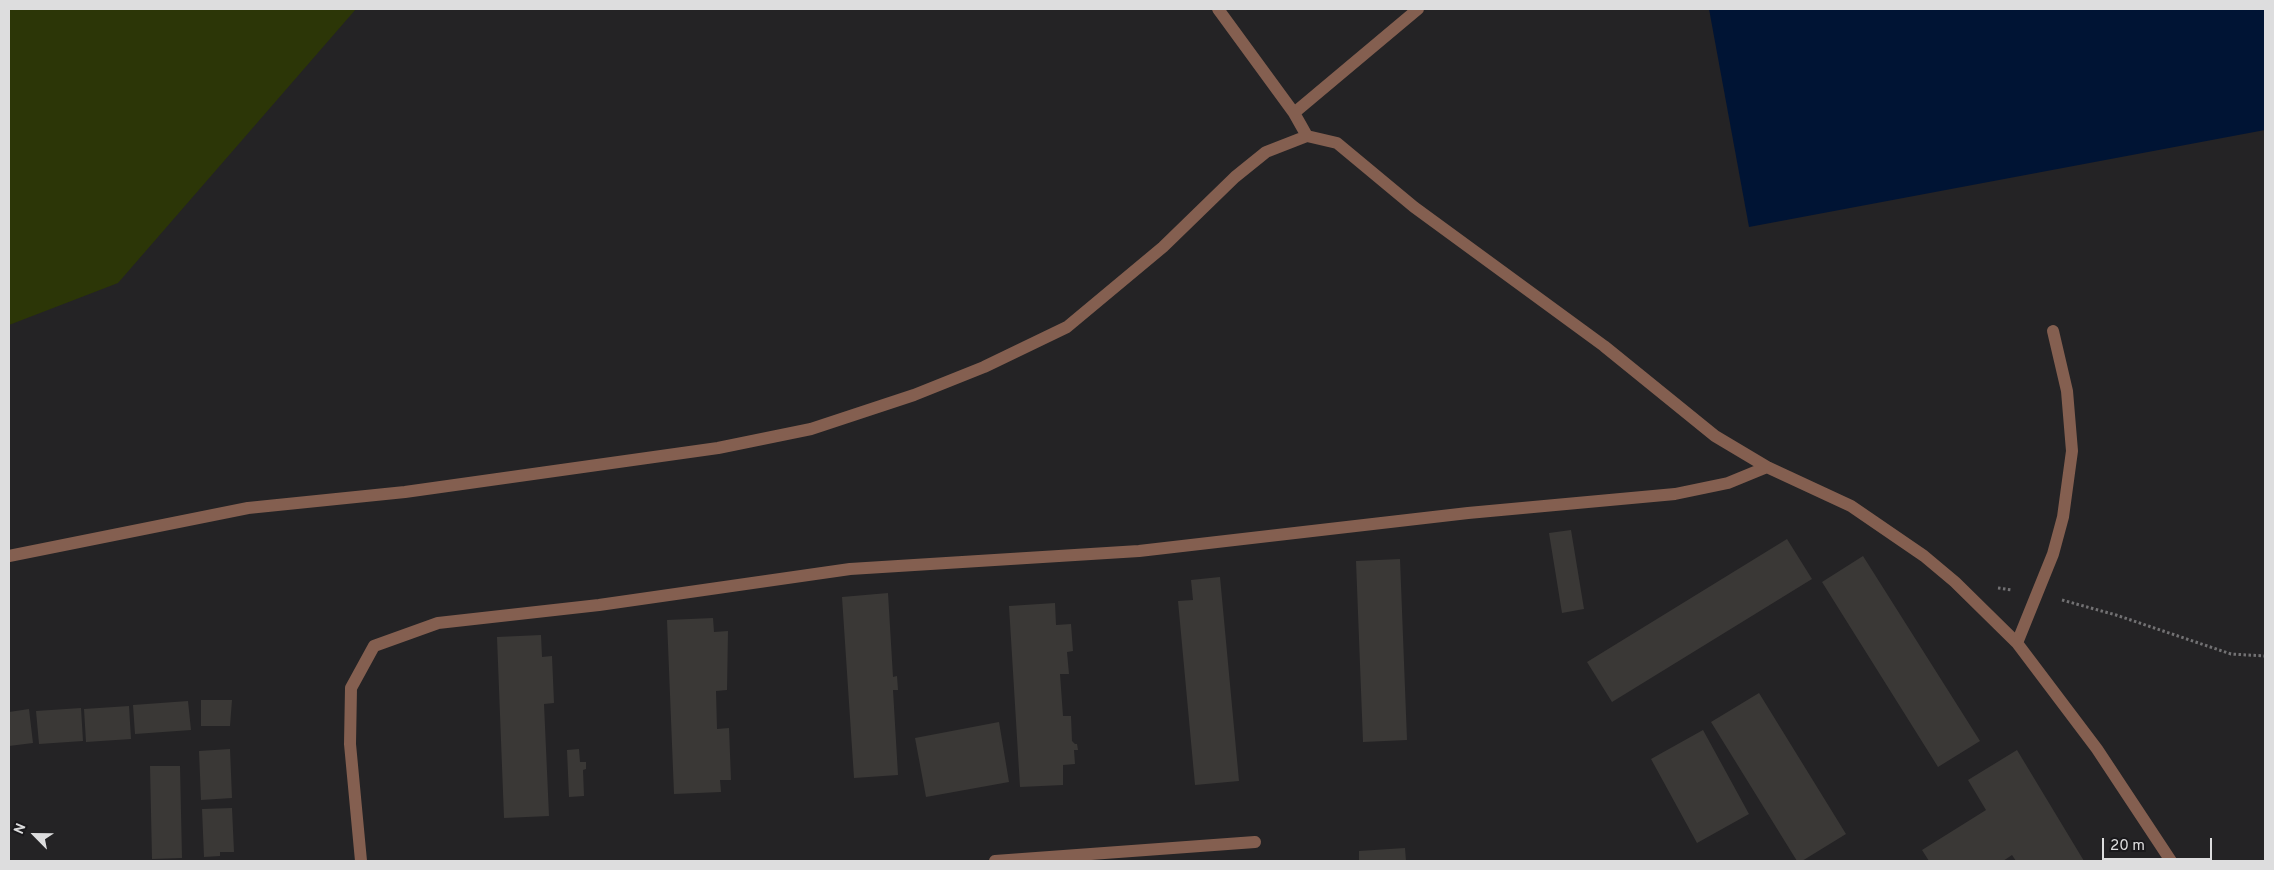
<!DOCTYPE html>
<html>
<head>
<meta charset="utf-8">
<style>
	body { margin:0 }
	#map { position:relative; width:2274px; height:870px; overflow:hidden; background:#242325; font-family:Overpass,sans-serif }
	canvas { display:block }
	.frame { position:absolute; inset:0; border:10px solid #ddddde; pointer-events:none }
	.north { position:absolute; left:10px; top:810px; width:50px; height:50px; -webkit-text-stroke:4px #1a191c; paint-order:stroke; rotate:293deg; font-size:14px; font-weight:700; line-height:20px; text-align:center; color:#ddddde }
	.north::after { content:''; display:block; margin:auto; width:18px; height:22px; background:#ddddde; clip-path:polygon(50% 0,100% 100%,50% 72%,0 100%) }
	.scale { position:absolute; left:2102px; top:838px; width:110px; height:22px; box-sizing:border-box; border:2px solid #ddddde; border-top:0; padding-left:6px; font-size:15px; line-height:18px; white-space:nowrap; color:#ddddde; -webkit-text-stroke:4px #1a191c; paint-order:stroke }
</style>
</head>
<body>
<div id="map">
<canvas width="2274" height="870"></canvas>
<div class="frame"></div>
<div class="north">N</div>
<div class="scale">20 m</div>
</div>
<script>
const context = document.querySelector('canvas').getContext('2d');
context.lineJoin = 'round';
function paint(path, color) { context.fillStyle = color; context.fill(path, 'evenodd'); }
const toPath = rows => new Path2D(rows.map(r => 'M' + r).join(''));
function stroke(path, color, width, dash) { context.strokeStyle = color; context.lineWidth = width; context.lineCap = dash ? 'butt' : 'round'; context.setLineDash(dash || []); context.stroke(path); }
const green = toPath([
	[9,9,356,9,118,283,9,325]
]);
const water = toPath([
	[1709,9,2265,9,2265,130,1749,227]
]);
const building = toPath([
	[1571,530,1584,609,1562,613,1549,533],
	[1787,539,1812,579,1612,702,1587,662],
	[1863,556,1980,741,1938,767,1822,582],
	[1400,559,1407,740,1363,742,1356,561],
	[1220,577,1239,781,1195,785,1178,601,1193,600,1191,580],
	[888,593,893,677,897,676,898,690,893,690,898,775,854,778,842,597],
	[1055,603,1056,625,1071,624,1073,651,1067,652,1069,674,1060,674,1063,716,1071,716,1072,741,1075,744,1077,744,1078,750,1074,750,1075,764,1063,765,1063,785,1020,787,1009,606],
	[713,618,714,632,728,631,727,690,716,691,717,729,729,728,731,780,720,780,721,792,674,794,667,620],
	[541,635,542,657,552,656,554,703,544,704,549,816,504,818,497,637],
	[1759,693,1846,834,1802,861,1797,861,1711,722],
	[201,700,232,700,230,726,201,726],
	[188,701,191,730,135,734,133,705],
	[129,706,131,739,86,742,84,709],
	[81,708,83,741,39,744,36,711],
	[29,709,33,743,9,746,9,712],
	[999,722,1009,782,926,797,915,738],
	[1703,730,1749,814,1697,843,1651,759],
	[230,749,232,798,201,800,199,751],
	[579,749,580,762,586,762,586,769,583,770,584,796,569,797,567,750],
	[2017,750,2084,861,2016,861,2012,855,2003,861,1929,861,1922,850,1986,810,1968,780],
	[150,766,180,766,182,858,152,859],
	[232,808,234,852,220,852,220,856,204,857,202,809],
	[1405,848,1406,861,1359,861,1359,851]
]);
const path = toPath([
	[1998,588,2012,590],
	[2062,600,2116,615,2231,654,2265,656]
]);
const minor = toPath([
	[1218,9,1294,113,1307,136],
	[1294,113,1418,9],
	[9,556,248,508,405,492,718,448,811,429,914,395,984,367,1067,327,1163,247,1235,177,1266,152,1307,136,1337,143,1414,207,1604,346,1715,436,1767,467,1851,506,1924,556,1955,582,2017,643,2097,749,2171,861],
	[2017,643,2053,554,2063,517,2072,451,2067,391,2053,331],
	[361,861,350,744,351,688,374,646,438,623,599,605,850,569,1139,551,1468,513,1675,494,1728,483,1767,467],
	[995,861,1255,842]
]);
paint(green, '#2c3607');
paint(water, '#001434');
paint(building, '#3a3836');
stroke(path, '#727173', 3, [2.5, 2.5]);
stroke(minor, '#845f50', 12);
</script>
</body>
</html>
